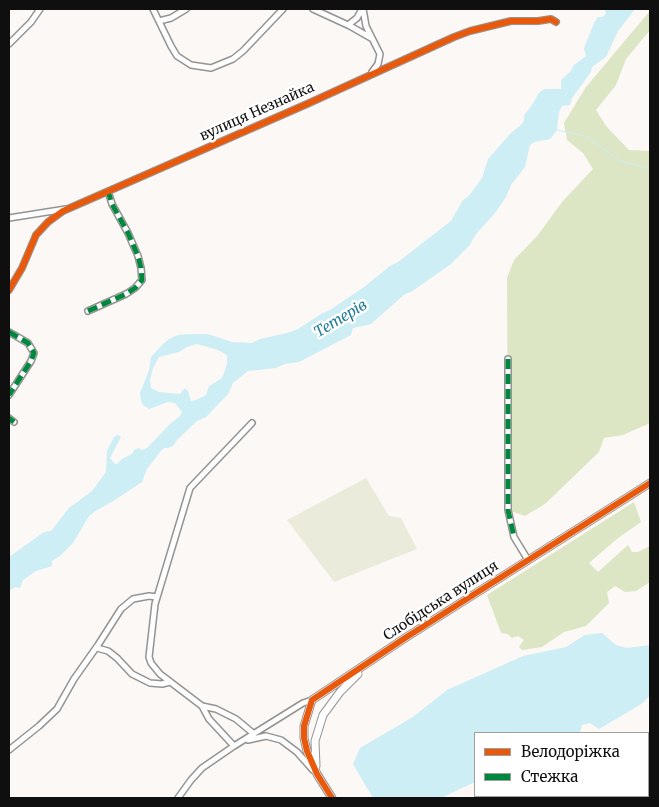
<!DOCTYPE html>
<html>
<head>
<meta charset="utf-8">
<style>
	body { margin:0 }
	#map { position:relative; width:659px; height:807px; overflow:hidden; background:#fbf8f5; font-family:Merriweather,serif }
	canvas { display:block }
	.frame { position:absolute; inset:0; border:10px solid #0f0f0f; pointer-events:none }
	.legend { position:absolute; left:474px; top:732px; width:175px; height:65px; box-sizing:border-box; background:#fff; border:1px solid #9f9f9f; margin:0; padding:6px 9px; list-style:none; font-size:15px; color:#0f0f0f }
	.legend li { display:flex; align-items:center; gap:10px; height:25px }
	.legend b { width:25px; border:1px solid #9f9f9f }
</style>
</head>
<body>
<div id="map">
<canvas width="659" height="807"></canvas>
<div class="frame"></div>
<ul class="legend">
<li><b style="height:6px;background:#e8590c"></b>Велодоріжка</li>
<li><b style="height:6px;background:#00873e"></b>Стежка</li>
</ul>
</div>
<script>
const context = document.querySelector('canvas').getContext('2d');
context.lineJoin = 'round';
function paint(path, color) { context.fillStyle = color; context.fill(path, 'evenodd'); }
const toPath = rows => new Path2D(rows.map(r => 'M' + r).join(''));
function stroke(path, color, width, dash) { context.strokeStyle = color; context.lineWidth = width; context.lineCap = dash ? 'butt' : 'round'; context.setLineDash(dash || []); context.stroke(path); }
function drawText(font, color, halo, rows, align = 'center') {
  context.font = font + ' Merriweather,serif'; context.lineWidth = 5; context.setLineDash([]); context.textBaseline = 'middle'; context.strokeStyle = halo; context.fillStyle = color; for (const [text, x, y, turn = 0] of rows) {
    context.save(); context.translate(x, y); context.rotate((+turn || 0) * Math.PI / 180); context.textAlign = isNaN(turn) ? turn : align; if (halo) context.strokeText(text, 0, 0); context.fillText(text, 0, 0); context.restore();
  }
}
const industrial = toPath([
	[648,763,650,763,650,798,504,798,510,796,648,796]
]);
const forest = toPath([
	[649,12,650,30,626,59,616,85,596,110,606,126,629,150,650,151,650,423,623,435,604,438,599,452,545,504,525,516,508,510,507,278,514,260,538,235,562,202,593,169,583,153,567,140,564,123,586,87],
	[634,502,641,522,618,538,589,563,598,572,628,545,632,552,638,552,650,546,650,582,636,591,625,592,615,586,607,592,609,603,586,626,564,632,542,647,522,650,519,647,524,640,518,636,512,638,508,634,501,633,487,595]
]);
const cemetery = toPath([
	[366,478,389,516,401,518,417,549,334,582,287,520]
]);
const water = toPath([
	[605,9,635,9,618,31,606,57,592,67,591,72,572,98,570,105,562,106,559,112,557,130,550,139,534,142,530,145,525,167,511,185,506,197,495,213,476,234,469,246,451,264,411,292,405,294,371,324,353,328,351,335,299,362,285,364,276,368,248,371,233,383,228,394,206,417,197,421,177,440,173,446,168,448,164,448,160,452,147,469,142,482,115,500,97,510,89,516,73,543,61,555,52,561,52,566,36,571,23,580,20,588,15,587,9,591,9,557,44,532,51,531,69,508,92,491,106,472,107,451,114,437,118,435,121,437,110,458,115,464,117,464,122,459,132,454,134,450,138,448,143,450,148,447,170,424,180,416,182,412,175,403,168,402,149,409,143,405,141,400,140,393,149,370,151,357,163,344,169,339,178,335,189,334,208,334,232,342,252,343,260,339,287,333,298,329,321,314,330,310,364,287,390,266,398,262,451,221,463,200,469,196,482,178,488,159,511,133,522,124,524,120,524,115,532,105,538,94,544,89,561,89,561,80,570,72,574,65,586,56,584,48,594,23,598,17,602,17,606,14],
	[197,344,218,350,227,355,227,364,224,373,221,379,209,386,206,395,196,400,191,401,188,391,185,388,180,394,159,392,151,388,150,380,153,368,159,357,179,352,187,347],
	[602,633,616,645,627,648,650,645,650,695,643,703,599,729,590,723,582,725,580,733,475,733,475,782,441,798,373,798,353,764,360,748,413,717,447,690,523,656,566,647,585,635]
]);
const stream = toPath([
	[556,130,586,136,620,161,650,169]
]);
const minor = toPath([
	[153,9,171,46,177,56,191,65,211,68,233,59,243,51,283,9],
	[313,9,350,26,371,38],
	[363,9,366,26,380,54,378,64,372,72],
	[159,21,171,18,186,9],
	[348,25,357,18,362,9],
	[9,44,31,22,40,9],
	[9,218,66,209],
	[9,290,22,268,36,235,48,222,63,211,307,104,454,37,470,31,511,21,538,21,551,19,556,22],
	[88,311,126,294,135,288,142,280,141,268,138,256,128,233,112,204,108,191],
	[9,332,28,343,34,353,31,361,9,395],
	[508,359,508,510,514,537,528,560],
	[9,418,14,422],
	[97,648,108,651,117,658,132,674,150,683,162,684,170,682],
	[202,706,160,674,151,663,149,657,155,604,190,488,252,423],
	[248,740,266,736,281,740,297,752,313,770],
	[234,746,209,719,202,706,216,709,236,719,254,734],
	[9,750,39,726,57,709,74,679,98,645,121,609,133,599,149,596,157,597],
	[178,798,191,780,202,768,234,746,303,703,312,700]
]);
const tertiary = toPath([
	[316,766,315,741,323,715,340,692,358,674],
	[332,798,317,774,307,751,304,738,304,726,312,700,405,638,650,483]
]);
const quiet = toPath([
	[88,311,126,294,135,288,142,280,141,268,138,256,128,233,112,204,108,191],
	[9,332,28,343,34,353,31,361,9,395],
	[508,359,508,510,514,537],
	[9,418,14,422]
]);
const cycleway = toPath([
	[9,290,22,268,36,235,48,222,63,211,307,104,454,37,470,31,511,21,538,21,551,19,556,22],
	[332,798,317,774,307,751,304,738,304,726,312,700,405,638,650,483]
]);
const streetNames = [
	["вулиця Незнайка",257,112,-24],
	["Слобідська вулиця",441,601,-33]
];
const waterNames = [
	["Тетерів",341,319,-31]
];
paint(industrial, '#f2edf1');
paint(forest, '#dce6c5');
paint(cemetery, '#eaebda');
paint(water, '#cdeef4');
stroke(stream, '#cdeef4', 1);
stroke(minor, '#959493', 8);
stroke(tertiary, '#959493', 9);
stroke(minor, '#fefefe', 5);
stroke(tertiary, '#fefefe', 7);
stroke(quiet, '#00873e', 5, [10, 5]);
stroke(cycleway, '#e8590c', 6);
drawText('14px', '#0f0f0f', '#fff', streetNames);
drawText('italic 15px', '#1f7d9a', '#fff', waterNames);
</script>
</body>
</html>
